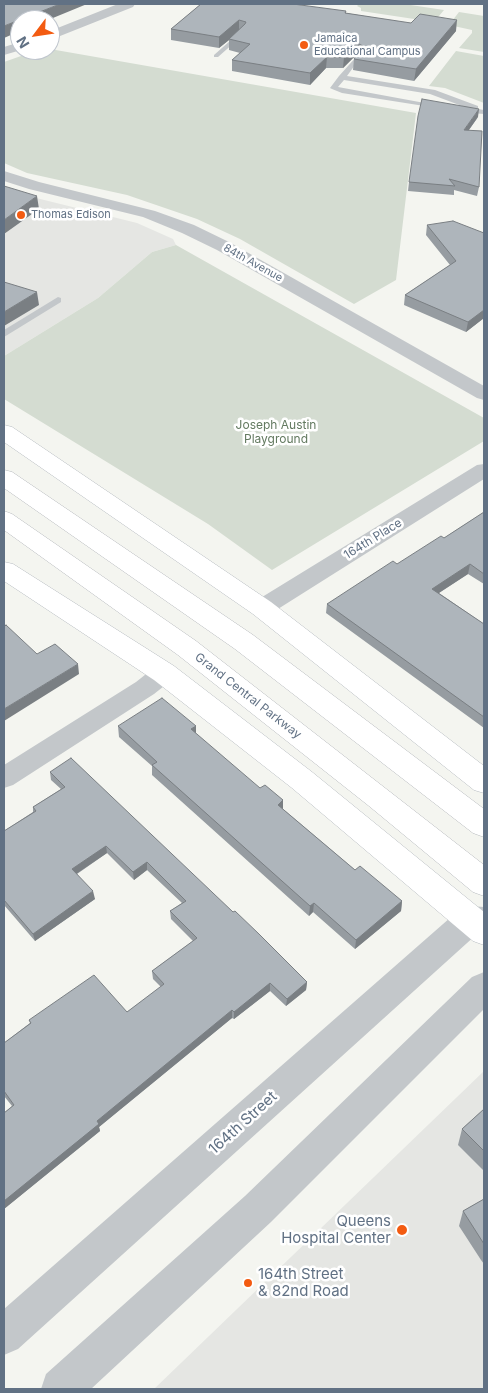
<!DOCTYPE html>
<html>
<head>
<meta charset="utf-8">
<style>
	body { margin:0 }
	#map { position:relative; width:488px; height:1393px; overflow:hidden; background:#f4f5f0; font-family:Inter,sans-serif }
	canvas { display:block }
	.frame { position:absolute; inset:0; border:5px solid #617184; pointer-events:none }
	.north { position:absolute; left:10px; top:10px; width:50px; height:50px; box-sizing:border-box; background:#fff; border:1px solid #c0c6ce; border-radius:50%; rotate:239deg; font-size:14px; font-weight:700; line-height:20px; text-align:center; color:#617184 }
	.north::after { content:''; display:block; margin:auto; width:18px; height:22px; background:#f35b11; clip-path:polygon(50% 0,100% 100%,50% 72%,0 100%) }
</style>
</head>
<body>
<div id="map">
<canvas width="488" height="1393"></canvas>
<div class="frame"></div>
<div class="north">N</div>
</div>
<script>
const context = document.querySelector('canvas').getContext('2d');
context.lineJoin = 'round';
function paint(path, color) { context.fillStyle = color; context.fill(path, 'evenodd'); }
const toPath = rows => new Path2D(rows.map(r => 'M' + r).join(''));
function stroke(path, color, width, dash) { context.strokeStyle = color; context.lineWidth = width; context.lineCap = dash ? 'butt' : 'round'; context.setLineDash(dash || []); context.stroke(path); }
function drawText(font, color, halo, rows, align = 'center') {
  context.font = font + ' Inter,sans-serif'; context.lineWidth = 5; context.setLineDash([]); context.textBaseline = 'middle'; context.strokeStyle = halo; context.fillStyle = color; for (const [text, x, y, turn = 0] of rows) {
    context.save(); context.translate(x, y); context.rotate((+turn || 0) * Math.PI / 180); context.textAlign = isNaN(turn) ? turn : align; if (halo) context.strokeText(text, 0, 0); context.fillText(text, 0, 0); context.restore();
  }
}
const built = toPath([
	[4,190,137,223,173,239,176,245,152,252,98,298,4,356],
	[484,1071,484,1389,154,1389]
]);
const green = toPath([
	[359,4,404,4,444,10,434,22,361,11,361,8,357,6],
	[459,12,484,16,484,52,459,48,472,33,472,30,449,25],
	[50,49,416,113,396,280,354,304,240,239,197,219,127,195,27,173,4,163,4,62,38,50],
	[456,51,484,56,484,103,445,88,429,86],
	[176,245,484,418,484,441,272,570,208,524,4,399,4,356,98,298,152,252]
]);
const service = toPath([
	[239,33,244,34,218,57,214,57,214,55,239,33],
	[357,56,360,58,347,76,435,90,478,106,478,109,484,110,484,114,459,112,459,108,470,109,430,94,344,80,338,87,441,106,437,108,342,93,332,89,330,88,339,76,357,56],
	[58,297,61,298,61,302,4,337,4,330,58,297]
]);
const minor = toPath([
	[118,4,135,4,133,7,50,40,50,31,118,4],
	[20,42,21,50,4,55,4,47,20,42],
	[4,171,39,182,155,211,194,225,229,242,484,386,484,400,477,398,217,250,182,233,143,217,29,189,4,181,4,171],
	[484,464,484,479,270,614,262,616,254,614,250,608,254,602,477,465,484,464],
	[164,664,173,667,176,673,173,679,154,694,13,785,4,788,4,765,136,682,155,667,164,664]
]);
const tertiary = toPath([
	[470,906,484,907,484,933,477,934,18,1349,4,1355,4,1309,459,910,470,906],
	[484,972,484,1009,271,1222,91,1389,41,1389,46,1374,245,1196,472,977,484,972]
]);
const secondary = toPath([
	[4,425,12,427,271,602,484,766,484,793,474,790,253,614,4,442,4,425],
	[4,562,13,564,174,666,312,772,484,912,484,945,473,941,292,788,154,680,4,581,4,562]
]);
const motorway = toPath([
	[4,470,12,472,253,635,484,809,484,837,473,833,235,649,4,488,4,470],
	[4,511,12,514,196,641,484,865,484,896,473,892,369,806,178,655,4,530,4,511]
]);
const wall = toPath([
	[201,4,346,11,346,13,456,31,414,81,353,70,354,59,357,54,343,68,326,68,310,85,232,71,232,60,240,53,229,50,229,40,219,48,171,40,171,29],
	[478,117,469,130,479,187,477,196,454,190,454,195,408,191,409,182],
	[427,225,484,233,484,318,466,332,404,305,405,295,450,265,426,235],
	[484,512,484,584,468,574,439,593,484,624,484,728,326,613,327,604,444,538],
	[118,726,196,726,196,734,283,809,355,870,402,901,401,911,355,949,313,912,309,916,152,775,152,766,119,737],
	[50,772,307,982,306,990,286,1006,270,991,234,1019,232,1018,99,1127,100,1131,4,1209,4,1113,12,1106,4,1096,4,1043,30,1023,29,1020,127,1012,161,987,153,979,152,971,193,941,171,919,170,911,182,903,147,870,134,880,107,853,77,874,95,899,35,941,4,905,4,831,33,812,33,807,61,789,51,780],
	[484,1109,484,1171,458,1145,462,1129],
	[484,1199,484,1264,481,1260,459,1226,463,1211]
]);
const shadedWall = toPath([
	[60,4,87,4,48,20,20,20,20,31,4,38,4,26],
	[239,20,239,31,229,39,229,40,219,48,219,37],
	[457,20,456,31,414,81,416,69],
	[357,43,357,54,343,68,344,57],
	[327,57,326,68,310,85,310,73],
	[479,109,478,117,463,138,464,130],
	[37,196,39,209,4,234,4,220],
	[37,292,39,305,4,326,4,312],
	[484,310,484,318,466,332,468,322],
	[470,564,468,574,431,598,432,589],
	[78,664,79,674,4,721,4,709],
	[196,726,196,736,191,729],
	[283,800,283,810,278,805],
	[106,846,107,853,73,876,72,869],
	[147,862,147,870,134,880,133,872],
	[93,891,95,899,35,941,33,934],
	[402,901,401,911,355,949,356,940],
	[314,903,313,912,309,916,310,906],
	[307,982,306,990,286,1006,287,999],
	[270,983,270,991,234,1019,234,1012],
	[232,1010,232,1018,99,1127,100,1131,4,1209,4,1201,97,1121]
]);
const building = toPath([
	[4,4,60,4,4,26,4,4],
	[201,4,293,4,346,11,345,13,411,23,420,14,457,20,416,69,354,59,363,46,357,43,344,57,327,57,310,73,232,60,250,44,229,39,245,24,246,22,239,20,219,37,171,29,201,4],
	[422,99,479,109,464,130,482,131,479,187,449,179,455,186,409,182,418,116,422,99],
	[4,186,37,196,4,220,4,186],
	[453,221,484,233,484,310,468,322,405,295,456,261,427,225,453,221],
	[4,282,37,292,4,312,4,282],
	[484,512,484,574,470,564,432,589,484,624,484,717,327,604,393,561,397,564,441,536,444,538,484,512],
	[6,625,37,654,55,644,78,664,4,709,4,627,6,625],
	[162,698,196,726,191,729,260,788,265,785,283,800,278,805,355,870,360,866,402,901,356,940,314,903,310,906,152,765,157,762,118,726,162,698],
	[71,758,233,912,235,911,259,934,307,982,287,999,270,983,234,1012,232,1010,97,1121,99,1124,4,1201,4,1113,14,1105,4,1091,4,1043,31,1023,29,1020,94,975,127,1012,164,984,152,971,197,938,170,911,186,901,147,862,133,872,106,846,72,869,93,891,33,934,4,900,4,831,36,811,33,807,65,787,50,772,71,758],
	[484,1109,484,1151,462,1129,484,1109],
	[484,1199,484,1244,463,1211,484,1199]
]);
const markers = [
	[304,45,5,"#f35b11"],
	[21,215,5,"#f35b11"],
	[402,1230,6,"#f35b11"],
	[248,1283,5,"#f35b11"]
];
const farPoinames = [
	["Jamaica",314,39],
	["Educational Campus",314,52],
	["Thomas Edison",31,215]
];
const farStreetnames = [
	["84th Avenue",253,263,29]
];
const parkNames = [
	["Joseph Austin",276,425],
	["Playground",276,439]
];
const streetNames = [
	["164th Place",373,539,-32],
	["Grand Central Parkway",248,696,38]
];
const nearStreetnames = [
	["164th Street",243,1123,-42]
];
const nearPoinames = [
	["Queens",391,1221],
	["Hospital Center",391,1238],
	["164th Street",258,1274,"left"],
	["& 82nd Road",258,1291,"left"]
];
paint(built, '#e5e6e3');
paint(green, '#d4dcd1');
stroke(secondary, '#b5babf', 1);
stroke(motorway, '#b5b8bc', 1);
paint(service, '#c3c7ca');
paint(minor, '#c3c7ca');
paint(tertiary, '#c3c7ca');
paint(secondary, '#fff');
paint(motorway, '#fff');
paint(wall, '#969ca1');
paint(shadedWall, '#7a7f83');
paint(building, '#aeb5bb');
stroke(building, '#7a7f83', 1);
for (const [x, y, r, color] of markers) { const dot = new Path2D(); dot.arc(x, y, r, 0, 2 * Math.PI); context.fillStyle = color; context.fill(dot); stroke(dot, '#fff', 2); }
drawText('11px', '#617184', '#fff', farPoinames, 'left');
drawText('11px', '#617184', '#fff', farStreetnames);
drawText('12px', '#637a60', '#fff', parkNames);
drawText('12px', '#617184', '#fff', streetNames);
drawText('15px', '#617184', '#fff', nearStreetnames);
drawText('15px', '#617184', '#fff', nearPoinames, 'right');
</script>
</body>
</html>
